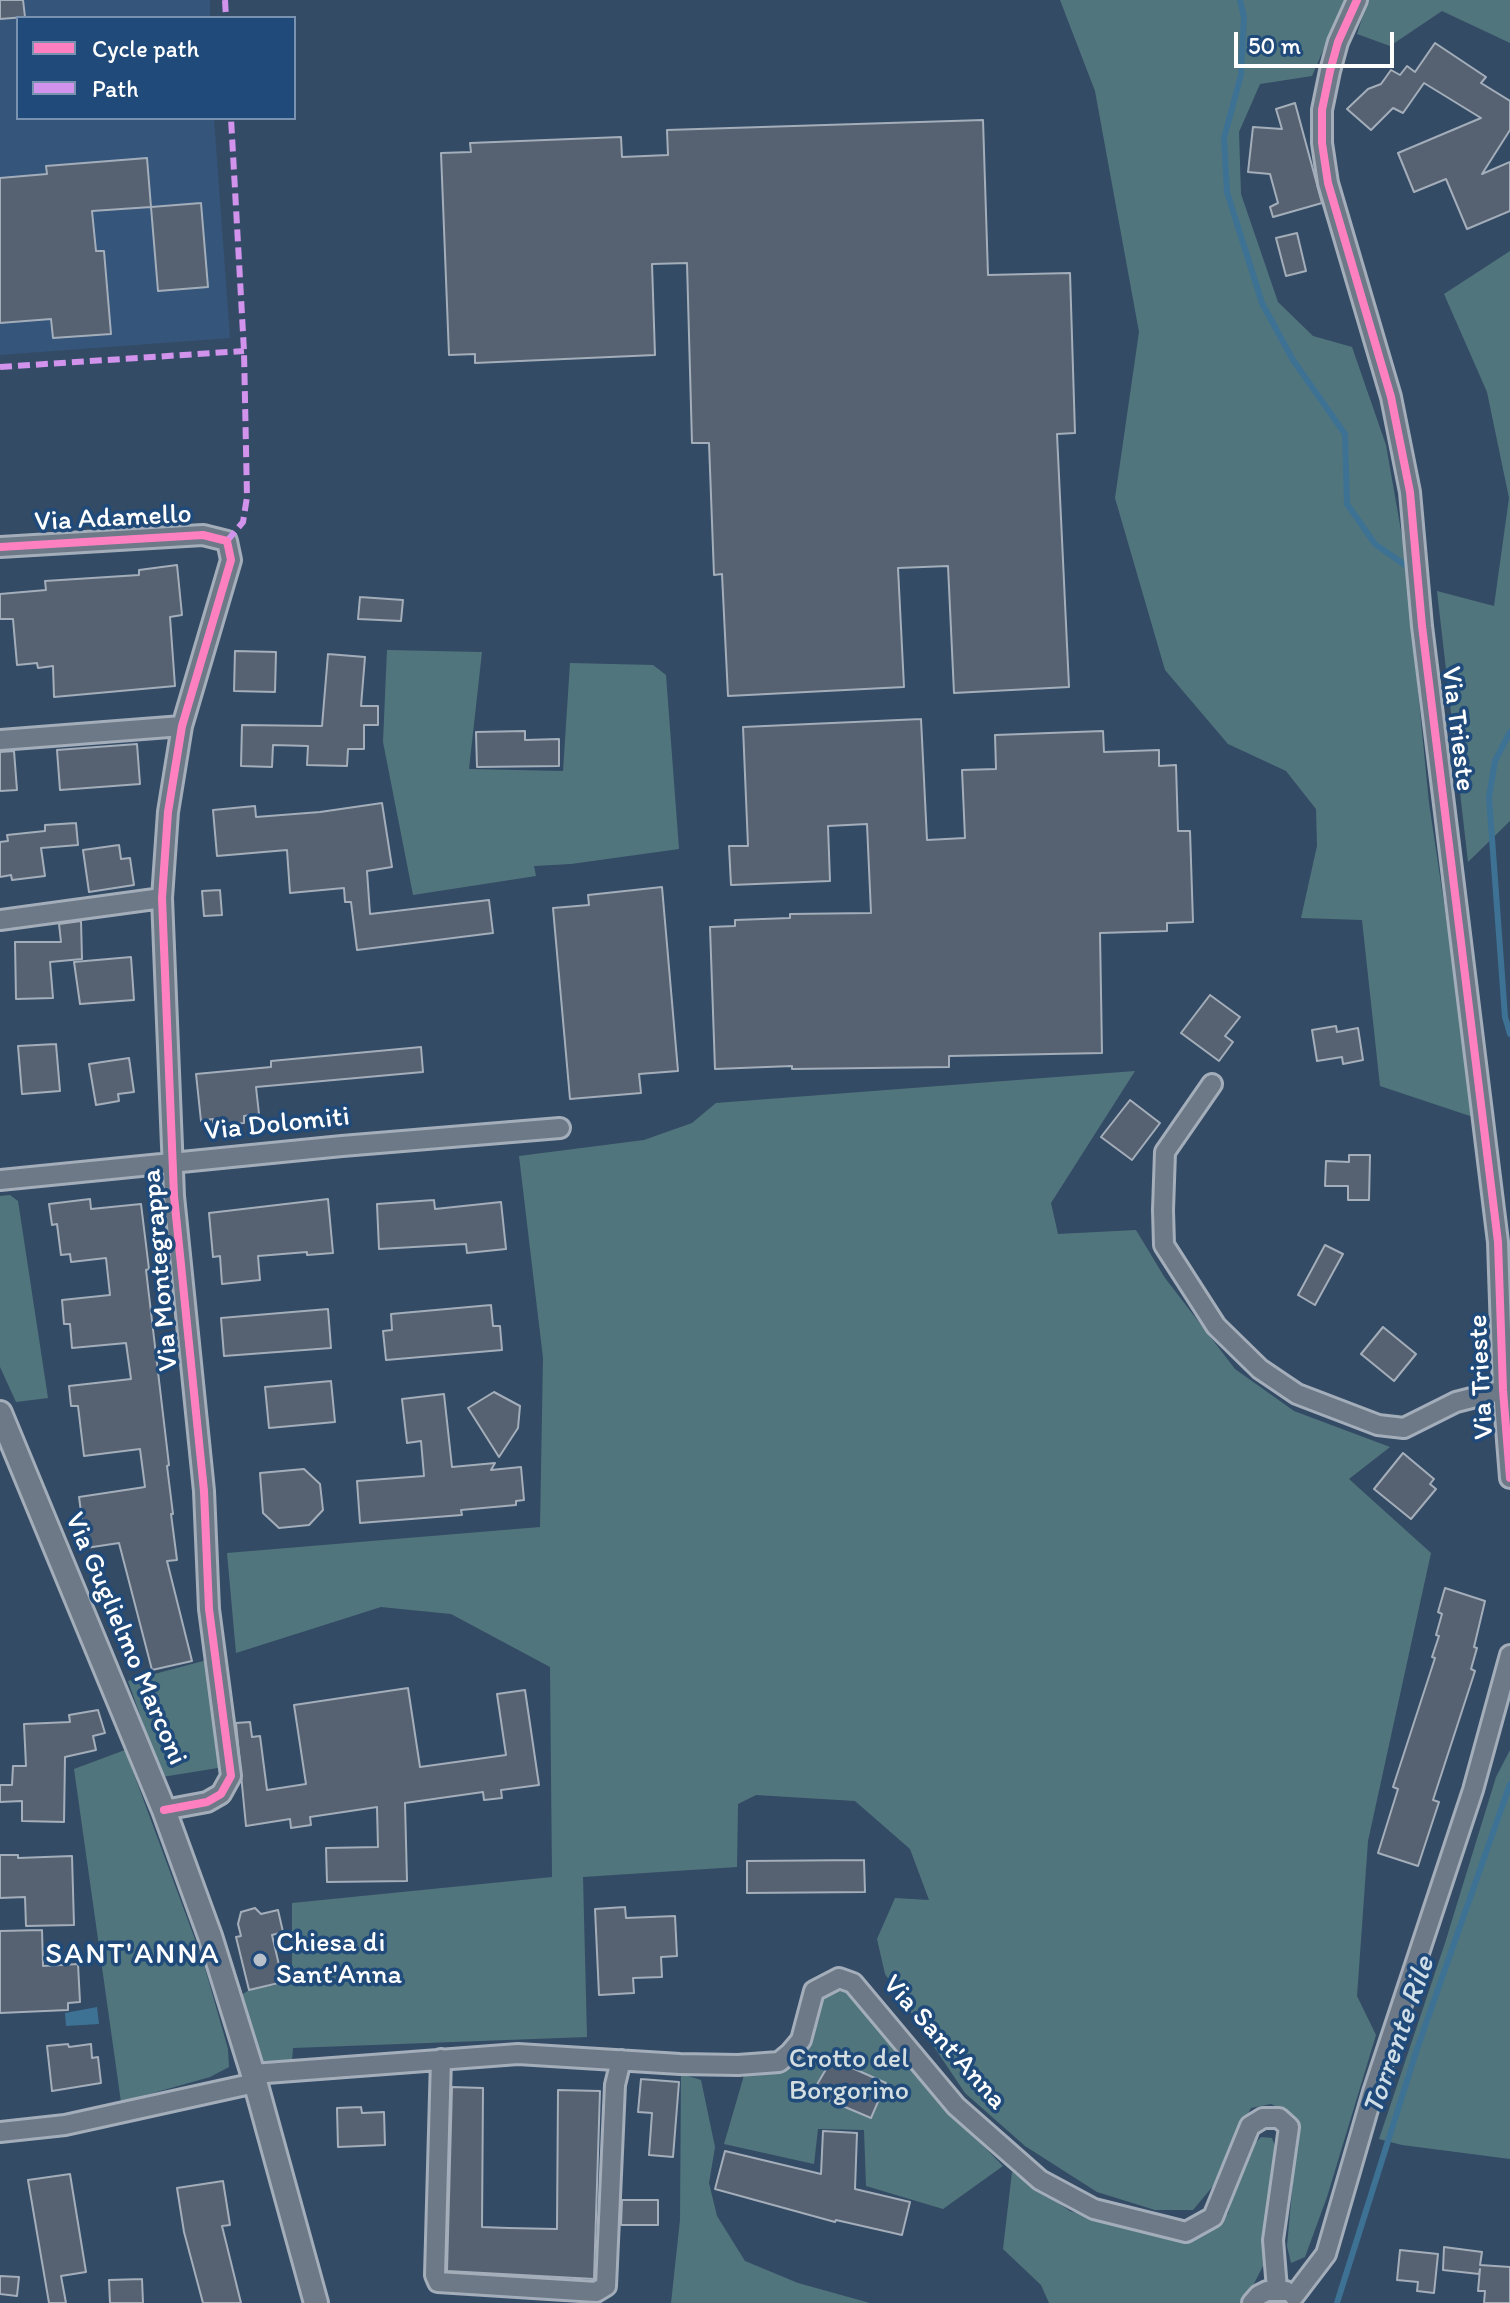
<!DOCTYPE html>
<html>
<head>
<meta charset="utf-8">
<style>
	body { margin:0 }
	#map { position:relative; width:1510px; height:2303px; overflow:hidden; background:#344b65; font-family:Itim,sans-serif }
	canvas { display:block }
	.legend { position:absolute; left:16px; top:16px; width:280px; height:104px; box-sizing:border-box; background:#1f4a7a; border:2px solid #7992af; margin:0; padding:10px 14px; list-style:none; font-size:24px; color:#fff }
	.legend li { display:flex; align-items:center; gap:16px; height:40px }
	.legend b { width:40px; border:2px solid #7992af }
	.scale { position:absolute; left:1234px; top:32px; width:160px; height:36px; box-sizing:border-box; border:4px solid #fff; border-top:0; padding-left:10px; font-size:24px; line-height:28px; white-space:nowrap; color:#fff; -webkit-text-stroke:6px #1f4a7a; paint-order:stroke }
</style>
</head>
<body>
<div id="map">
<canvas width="1510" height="2303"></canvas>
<ul class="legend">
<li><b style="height:10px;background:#ff80c0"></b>Cycle path</li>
<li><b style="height:10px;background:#d193ec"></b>Path</li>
</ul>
<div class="scale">50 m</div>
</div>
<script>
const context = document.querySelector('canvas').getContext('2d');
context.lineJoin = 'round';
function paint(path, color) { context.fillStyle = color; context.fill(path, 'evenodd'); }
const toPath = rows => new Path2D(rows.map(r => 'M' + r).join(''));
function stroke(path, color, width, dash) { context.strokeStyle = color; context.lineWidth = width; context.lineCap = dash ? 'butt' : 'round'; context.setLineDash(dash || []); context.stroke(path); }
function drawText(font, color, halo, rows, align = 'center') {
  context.font = font + ' Itim,sans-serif'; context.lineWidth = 7; context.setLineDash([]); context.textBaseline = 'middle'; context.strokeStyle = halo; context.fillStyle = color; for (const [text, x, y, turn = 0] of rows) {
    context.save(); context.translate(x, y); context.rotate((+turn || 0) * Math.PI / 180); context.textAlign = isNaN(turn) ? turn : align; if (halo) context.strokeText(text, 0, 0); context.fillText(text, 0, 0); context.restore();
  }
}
const built = toPath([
	[0,0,210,0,210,18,18,18,18,118,214,118,230,338,0,355]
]);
const green = toPath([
	[1060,0,1345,0,1312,76,1260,84,1239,132,1241,194,1278,302,1313,336,1352,347,1386,445,1404,548,1429,803,1476,1118,1380,1086,1362,920,1301,918,1317,846,1316,809,1286,771,1228,744,1165,670,1115,498,1139,332,1095,91],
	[1368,0,1510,0,1510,43,1442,11,1390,46,1357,34],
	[1510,251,1510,821,1468,862,1437,591,1494,606,1509,498,1487,392,1444,294],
	[387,650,482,652,469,769,563,771,570,663,653,665,666,675,679,849,571,864,534,866,536,876,413,895,383,742],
	[1135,1071,1051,1203,1058,1234,1136,1230,1165,1278,1235,1369,1294,1411,1390,1447,1349,1479,1431,1553,1368,1841,1357,1996,1376,2035,1327,2197,1305,2257,1291,2263,1287,2246,1298,2126,1286,2111,1271,2104,1251,2108,1213,2186,1193,2210,1155,2210,1097,2192,1025,2146,965,2093,885,1974,877,1939,895,1898,929,1900,910,1849,855,1801,756,1795,738,1804,737,1867,583,1877,587,2037,293,2048,292,2061,266,2063,258,2058,240,1996,249,1990,292,1982,292,1903,552,1877,550,1667,451,1614,381,1607,236,1653,227,1553,540,1527,543,1358,519,1156,644,1140,692,1123,716,1103],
	[10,1195,18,1201,48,1398,16,1402,0,1367,0,1196],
	[207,1660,224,1767,162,1777,128,1681],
	[125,1750,203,1961,228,2049,229,2067,210,2077,121,2102,74,1769],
	[1510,1750,1510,2159,1402,2145,1379,2139,1445,1943,1496,1777],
	[839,1985,847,1987,952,2114,1003,2166,943,2209,866,2186,864,2130,818,2129,814,2164,724,2144,745,2072,783,2067,822,1994],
	[681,2074,701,2080,715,2147,709,2183,717,2216,745,2261,798,2283,870,2303,671,2303,680,2220],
	[1261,2137,1272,2138,1276,2149,1263,2266,1244,2303,1049,2303,1041,2285,1003,2249,1012,2172,1070,2211,1144,2233,1194,2239,1228,2214,1246,2152]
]);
const water = toPath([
	[97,2007,99,2024,66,2026,65,2013]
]);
const stream = toPath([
	[1240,0,1244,17,1241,75,1224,138,1227,192,1262,303,1293,360,1345,434,1347,504,1375,544,1405,565],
	[1510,732,1495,761,1489,797,1505,1017,1510,1034],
	[1337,2303,1417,2049,1510,1784]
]);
const building = toPath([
	[0,0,23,0,25,17,0,19,0,0],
	[1435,43,1486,77,1481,83,1510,101,1510,130,1482,174,1510,162,1510,211,1467,229,1446,179,1414,192,1398,153,1481,118,1424,83,1403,113,1393,108,1371,130,1347,109,1368,89,1381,84,1391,70,1400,75,1407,66,1415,72,1435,43],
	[1295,103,1322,203,1273,217,1270,207,1278,203,1270,174,1248,172,1253,127,1282,129,1276,109,1295,103],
	[983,120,988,275,1070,273,1075,433,1057,434,1069,687,954,693,948,566,898,568,904,687,728,696,722,574,714,575,709,443,692,443,687,263,652,264,655,355,475,363,475,354,449,355,441,153,471,152,470,143,621,137,622,157,668,155,667,130,983,120],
	[147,158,151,207,92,211,96,251,104,251,111,334,53,338,51,319,0,323,0,178,47,174,46,166,147,158],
	[201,203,208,287,158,291,151,207,201,203],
	[1297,233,1306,271,1286,276,1276,238,1297,233],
	[177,565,182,615,170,617,175,686,54,697,53,666,38,668,37,663,17,665,13,619,0,619,0,594,46,590,45,581,139,575,139,570,177,565],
	[360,597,403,600,401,621,358,619,360,597],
	[235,651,276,652,275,692,234,691,235,651],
	[328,654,365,657,361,706,378,706,378,725,364,725,364,749,348,749,347,766,307,765,308,746,273,745,272,767,241,766,242,725,322,726,328,654],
	[921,719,927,840,965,838,962,770,996,769,995,735,1103,731,1104,752,1159,750,1159,766,1176,765,1178,831,1190,831,1193,922,1167,923,1167,931,1100,933,1102,1053,949,1056,949,1067,792,1069,792,1066,715,1069,710,927,735,926,735,920,790,918,790,914,871,913,867,824,828,826,830,881,731,885,729,846,748,846,743,727,921,719],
	[525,731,525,740,559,739,559,766,477,767,476,732,525,731],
	[137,744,140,784,60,790,57,750,137,744],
	[14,751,17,790,0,791,0,752,14,751],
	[382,803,392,867,367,871,370,914,489,900,493,933,357,950,351,902,345,902,344,888,290,893,287,850,217,856,213,810,255,806,256,817,320,812,382,803],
	[76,823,78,845,41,848,45,876,12,880,11,875,0,877,0,842,8,841,7,835,45,831,45,825,76,823],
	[119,845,121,859,130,858,134,885,89,892,83,850,119,845],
	[662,887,678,1071,639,1074,641,1093,570,1099,553,908,589,905,588,895,662,887],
	[220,890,222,915,204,916,202,891,220,890],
	[81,921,82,959,50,962,53,998,16,999,15,942,61,942,59,924,81,921],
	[131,957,134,1000,80,1004,74,962,131,957],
	[1210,995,1240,1017,1225,1036,1233,1042,1219,1061,1181,1033,1210,995],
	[1336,1026,1337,1032,1358,1028,1363,1060,1343,1064,1342,1057,1317,1061,1312,1030,1336,1026],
	[56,1044,60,1091,22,1094,18,1046,56,1044],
	[421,1047,423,1072,256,1087,259,1114,244,1116,244,1123,213,1126,213,1119,201,1121,196,1074,271,1067,271,1061,421,1047],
	[129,1058,134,1092,118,1094,119,1101,96,1105,89,1064,129,1058],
	[1130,1100,1160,1123,1132,1160,1101,1137,1130,1100],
	[1349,1155,1370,1155,1369,1200,1348,1200,1348,1186,1325,1186,1326,1161,1349,1162,1349,1155],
	[90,1199,91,1209,141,1204,149,1269,146,1270,169,1465,167,1466,173,1514,171,1514,177,1560,167,1561,192,1661,152,1670,119,1543,86,1548,79,1497,145,1487,140,1449,84,1456,78,1406,71,1406,69,1386,131,1379,126,1343,72,1348,70,1324,64,1324,62,1300,110,1295,106,1258,71,1262,70,1254,61,1255,57,1224,52,1225,49,1204,90,1199],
	[328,1199,333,1253,307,1255,307,1252,258,1256,260,1280,222,1284,220,1256,213,1257,209,1213,328,1199],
	[434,1200,435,1209,501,1202,506,1249,467,1253,466,1244,379,1249,377,1204,434,1200],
	[1325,1245,1343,1254,1315,1305,1298,1295,1325,1245],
	[491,1305,493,1326,500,1326,502,1350,386,1360,383,1331,392,1330,391,1314,491,1305],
	[328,1309,331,1348,224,1356,221,1318,328,1309],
	[1383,1327,1416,1354,1394,1381,1361,1354,1383,1327],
	[331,1381,335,1422,269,1428,265,1387,331,1381],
	[494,1392,520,1406,518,1428,499,1457,468,1408,494,1392],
	[444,1394,452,1467,495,1463,491,1470,521,1467,524,1500,516,1501,516,1505,461,1510,462,1515,360,1523,357,1481,424,1476,421,1441,407,1443,402,1399,444,1394],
	[1403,1453,1434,1479,1430,1484,1436,1489,1411,1519,1374,1489,1403,1453],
	[304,1469,320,1484,323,1510,309,1525,279,1528,263,1513,260,1473,304,1469],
	[1445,1588,1485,1601,1474,1647,1477,1648,1471,1669,1475,1671,1433,1800,1439,1802,1418,1866,1378,1853,1398,1789,1393,1787,1435,1658,1432,1657,1439,1636,1436,1635,1442,1614,1438,1612,1445,1588],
	[408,1688,420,1767,506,1755,497,1694,525,1690,539,1785,501,1790,502,1798,484,1800,483,1792,405,1803,407,1881,327,1882,326,1848,378,1847,377,1807,310,1817,311,1825,291,1828,290,1819,246,1826,236,1723,250,1722,252,1737,260,1736,267,1790,306,1784,294,1705,408,1688],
	[98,1710,105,1733,93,1736,96,1750,65,1757,64,1822,22,1821,22,1801,0,1802,0,1785,12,1785,13,1766,26,1766,24,1724,70,1722,69,1715,98,1710],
	[0,1855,18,1855,18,1858,72,1856,74,1925,26,1926,25,1897,0,1898,0,1855],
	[864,1860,865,1892,747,1893,747,1861,864,1860],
	[625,1907,626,1918,675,1916,677,1956,661,1957,662,1977,633,1978,634,1993,599,1995,595,1909,625,1907],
	[255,1908,261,1914,278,1910,283,1932,272,1935,283,1982,249,1990,236,1937,241,1936,238,1924,241,1912,255,1908],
	[42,1930,43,1966,78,1964,80,2002,68,2003,68,2010,0,2013,0,1931,42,1930],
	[68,2044,69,2047,91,2044,92,2058,98,2057,101,2083,52,2091,47,2046,68,2044],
	[832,2059,886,2083,871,2118,812,2093,832,2059],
	[641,2079,679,2082,673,2157,649,2155,652,2113,638,2112,641,2079],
	[452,2087,483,2088,482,2227,508,2228,557,2229,558,2090,600,2091,594,2279,447,2271,452,2087],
	[361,2107,362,2113,384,2112,385,2145,338,2147,337,2108,361,2107],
	[823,2131,857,2133,855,2189,910,2202,902,2235,836,2220,835,2222,715,2189,725,2151,821,2174,823,2131],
	[70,2174,86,2272,61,2276,66,2303,49,2303,28,2180,70,2174],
	[223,2181,230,2225,222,2226,241,2303,203,2303,184,2232,177,2188,223,2181],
	[622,2200,658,2200,658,2225,621,2225,622,2200],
	[1444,2247,1482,2252,1480,2265,1510,2267,1510,2303,1484,2303,1485,2291,1478,2291,1480,2269,1479,2274,1443,2270,1444,2247],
	[1400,2250,1438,2254,1434,2293,1417,2291,1418,2282,1397,2280,1400,2250],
	[0,2276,19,2277,17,2296,0,2294,0,2276],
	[142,2279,143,2303,110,2303,109,2280,142,2279]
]);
const minor = toPath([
	[1357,0,1338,42,1330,71,1322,110,1322,143,1328,183,1391,397,1410,492,1422,626,1498,1242,1503,1390,1510,1478],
	[0,547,203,535,227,541,231,560,182,726,168,812,162,898,174,1196,204,1491,209,1609,231,1776,221,1794,207,1802,164,1810],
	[0,740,182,726],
	[0,920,162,898],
	[1212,1084,1165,1152,1163,1210,1164,1245,1216,1326,1260,1369,1297,1394,1378,1425,1404,1428,1456,1402,1503,1390],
	[0,1180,342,1146,560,1128],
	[441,2059,435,2275,438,2282,596,2292,606,2286,615,2085,621,2060],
	[253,2074,518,2054,680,2064,738,2065,779,2062,790,2053,801,2040,814,1991,839,1978,853,1983,956,2106,1040,2180,1094,2209,1186,2232,1213,2217,1250,2126,1263,2118,1279,2118,1289,2127,1273,2240,1277,2289],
	[0,2132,65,2125,255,2083],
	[1294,2296,1326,2254,1373,2092,1473,1790,1510,1655],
	[1252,2303,1259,2295,1267,2291,1286,2291]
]);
const tertiary = toPath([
	[0,1413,164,1810,210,1936,253,2074,316,2303]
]);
const quiet = toPath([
	[225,0,226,18],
	[0,367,244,351],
	[227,541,243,522,247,497,244,351,231,118]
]);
const cycleway = toPath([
	[1357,0,1338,42,1330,71,1322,110,1322,143,1328,183,1391,397,1410,492,1422,626,1498,1242,1503,1390,1510,1478],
	[0,547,203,535,227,541,231,560,182,726,168,812,162,898,174,1196,204,1491,209,1609,231,1776,221,1794,207,1802,164,1810]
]);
const markers = [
	[260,1960,8,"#b8c0c9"]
];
const streetNames = [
	["Via Adamello",113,519,-3],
	["Via Trieste",1457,729,83],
	["Via Dolomiti",277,1125,-6],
	["Via Montegrappa",161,1270,-95],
	["Via Trieste",1482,1377,-93],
	["Via Guglielmo Marconi",125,1639,67],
	["Via Sant'Anna",944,2043,48]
];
const poiNames = [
	["Chiesa di",276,1944],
	["Sant'Anna",276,1976]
];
const parkNames = [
	["Crotto del",849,2060],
	["Borgorino",849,2092]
];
const neighbourhoodNames = [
	["SANT'ANNA",133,1955]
];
const waterNames = [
	["Torrente Rile",1400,2036,-71]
];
paint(built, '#35557b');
paint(green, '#51757d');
paint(water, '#3d7295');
stroke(stream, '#3d7295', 6);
paint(building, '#566272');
stroke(building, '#a4aeba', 2);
stroke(minor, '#a4aeba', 24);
stroke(tertiary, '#a4aeba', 28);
stroke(minor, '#6d7986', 18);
stroke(tertiary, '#6d7986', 22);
stroke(quiet, '#d193ec', 6, [12, 6]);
stroke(cycleway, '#ff80c0', 8);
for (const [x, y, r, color] of markers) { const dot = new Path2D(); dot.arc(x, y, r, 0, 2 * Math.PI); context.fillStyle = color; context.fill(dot); stroke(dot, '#1f4a7a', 3); }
drawText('28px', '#fff', '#1f4a7a', streetNames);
drawText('28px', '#fff', '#1f4a7a', poiNames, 'left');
drawText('28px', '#d4dee0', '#1f4a7a', parkNames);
context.letterSpacing = '2px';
drawText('30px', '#fff', '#1f4a7a', neighbourhoodNames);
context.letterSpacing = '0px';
drawText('italic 30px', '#cfdde6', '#1f4a7a', waterNames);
</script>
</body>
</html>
